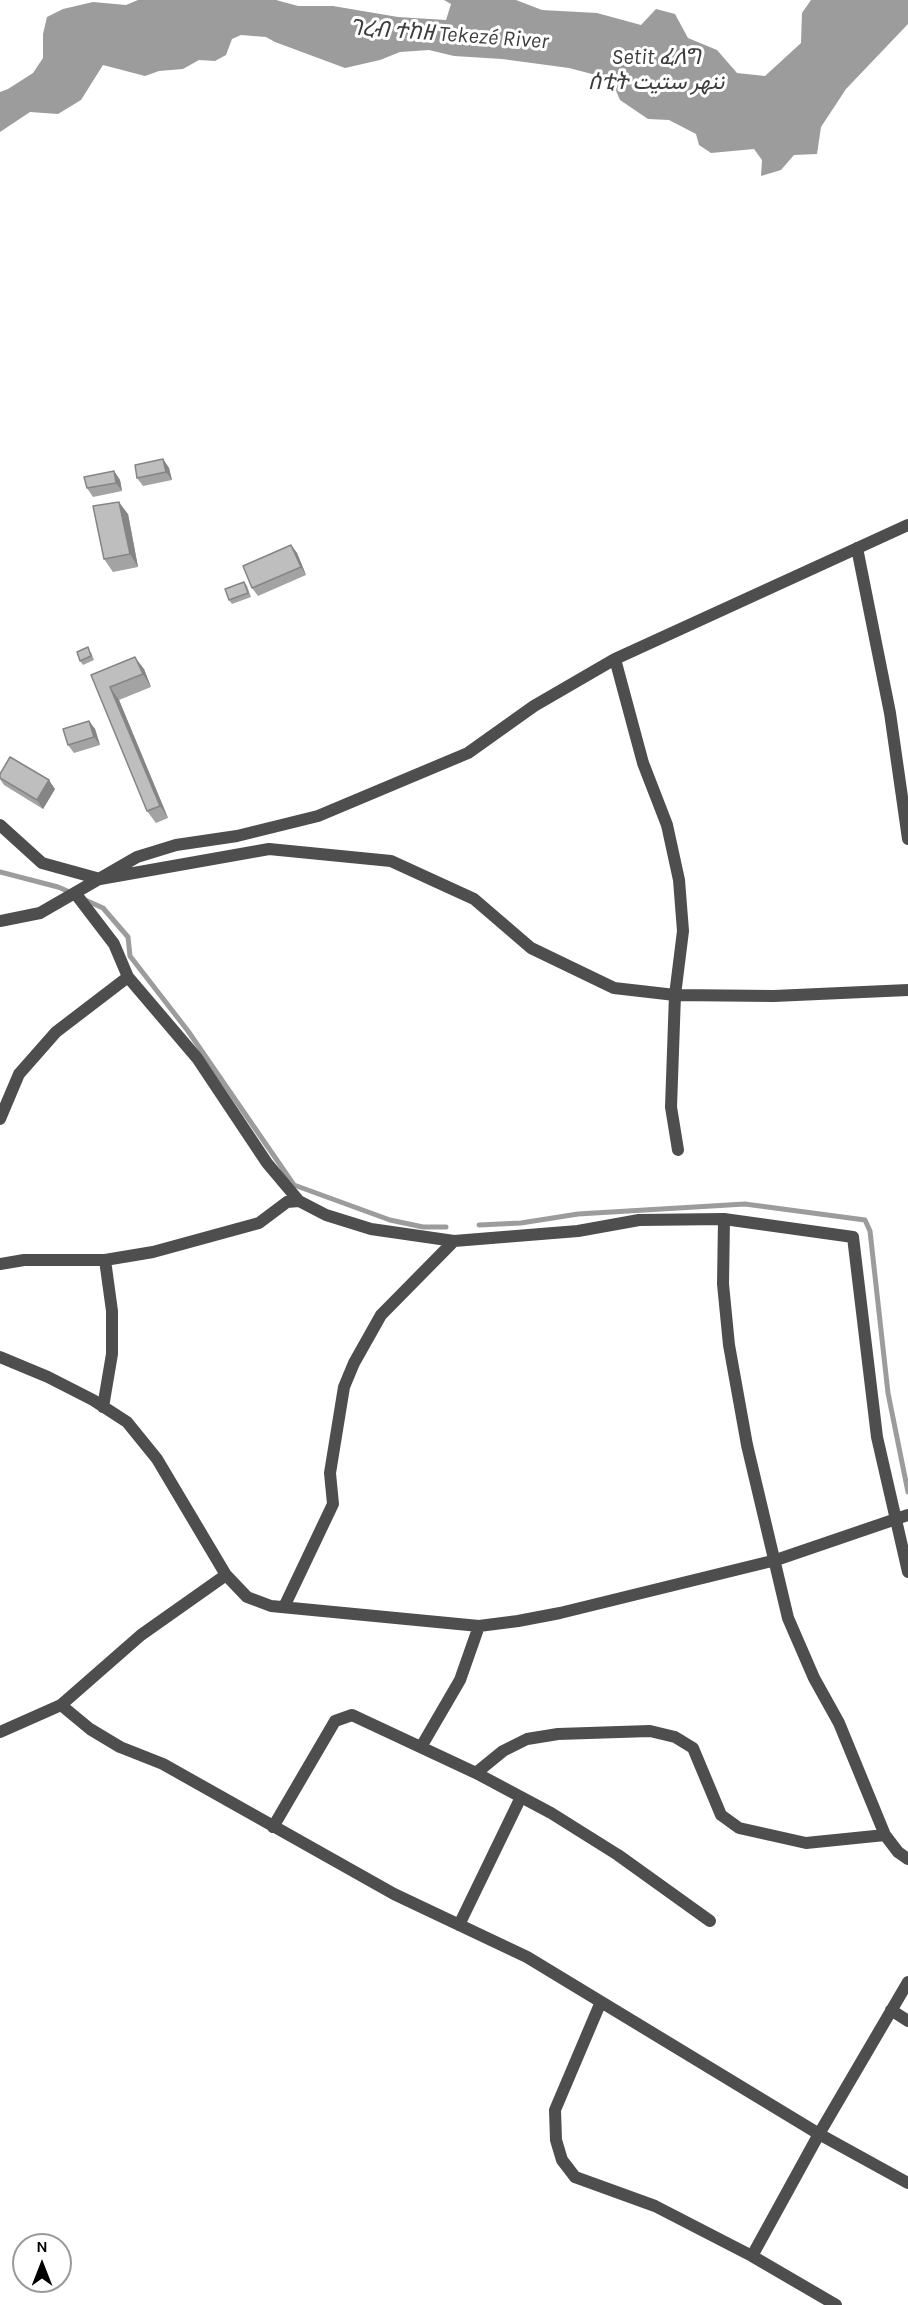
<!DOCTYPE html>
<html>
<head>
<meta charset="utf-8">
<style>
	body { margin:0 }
	#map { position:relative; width:908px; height:2305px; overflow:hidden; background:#fff; font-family:Karla,sans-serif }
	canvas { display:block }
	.north { position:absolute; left:12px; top:2233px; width:60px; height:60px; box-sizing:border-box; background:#fff; border:2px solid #999; border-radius:50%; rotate:0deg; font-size:16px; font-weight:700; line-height:24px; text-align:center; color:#000 }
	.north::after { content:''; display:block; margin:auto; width:21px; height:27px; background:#000; clip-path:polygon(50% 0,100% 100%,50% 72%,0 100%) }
</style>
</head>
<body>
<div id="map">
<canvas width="908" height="2305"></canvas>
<div class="north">N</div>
</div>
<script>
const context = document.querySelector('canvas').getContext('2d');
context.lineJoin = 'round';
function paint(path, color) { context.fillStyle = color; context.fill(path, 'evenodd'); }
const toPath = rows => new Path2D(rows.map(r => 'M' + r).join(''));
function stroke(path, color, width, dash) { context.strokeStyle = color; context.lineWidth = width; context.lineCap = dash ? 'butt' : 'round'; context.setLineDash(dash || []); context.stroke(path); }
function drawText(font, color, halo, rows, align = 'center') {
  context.font = font + ' Karla,Vazirmatn,"Noto Sans Ethiopic",sans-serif'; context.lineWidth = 6; context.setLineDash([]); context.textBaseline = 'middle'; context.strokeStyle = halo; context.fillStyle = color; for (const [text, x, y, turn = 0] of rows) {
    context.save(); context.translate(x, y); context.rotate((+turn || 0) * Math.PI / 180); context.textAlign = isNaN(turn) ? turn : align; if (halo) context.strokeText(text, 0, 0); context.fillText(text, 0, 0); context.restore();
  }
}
const water = toPath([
	[138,0,276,0,298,6,333,6,398,17,446,20,451,4,444,0,516,0,542,10,597,13,641,25,656,9,675,14,688,38,717,50,737,73,765,76,801,43,802,13,811,0,908,0,908,24,846,89,821,127,817,154,794,155,781,170,761,176,762,160,754,149,711,153,699,145,696,134,669,120,648,119,620,100,611,79,569,68,502,59,454,56,429,50,400,52,380,60,345,68,275,42,266,37,241,35,232,39,226,55,215,61,199,60,183,69,159,71,145,76,103,65,81,100,58,114,30,112,0,132,0,92,8,89,33,73,43,58,43,34,47,17,63,9,93,2,126,5]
]);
const stream = toPath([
	[0,872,58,887,72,893],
	[83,899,103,908,128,937,130,956,188,1031,294,1185,390,1220,423,1227,446,1227],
	[479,1225,521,1223,578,1214,745,1204,865,1220,870,1231,888,1393,908,1492]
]);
const minor = toPath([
	[857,548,890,713,908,839],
	[615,659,643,763,667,825,679,880,683,931,675,995,671,1107,678,1150],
	[0,825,42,863,100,879,269,849,391,861,474,899,531,948,614,988,675,995,774,996,908,990],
	[75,893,114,944,128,977,197,1058,267,1163,299,1201,326,1215,371,1229,454,1241,578,1231,639,1220,724,1219,853,1237,877,1437,908,1572],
	[0,921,40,913,137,857,176,845,237,836,318,816,468,753,534,706,615,659,908,525],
	[0,1119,19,1074,56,1032,128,977],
	[724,1219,723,1284,729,1345,747,1445,788,1618,814,1678,839,1723,885,1835,898,1852,908,1859],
	[0,1264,24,1260,105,1260,153,1252,259,1223,287,1202,299,1201],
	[0,1357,48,1377,93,1400,127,1422,157,1459,226,1575,247,1597,271,1606,479,1626,518,1621,560,1613,776,1560,908,1515],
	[103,1407,112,1354,112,1311,105,1260],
	[284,1607,333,1504,330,1473,344,1387,354,1363,381,1315,454,1241],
	[61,1705,90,1729,120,1747,163,1764,394,1894,527,1957,819,2134,908,2183],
	[0,1732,61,1705,141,1635,226,1575],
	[421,1747,460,1680,479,1626],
	[476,1773,503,1751,527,1739,558,1734,650,1731,675,1737,693,1748,721,1815,739,1828,806,1843,885,1835],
	[273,1827,335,1721,352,1715,476,1773,551,1813,618,1855,710,1921],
	[459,1925,521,1797],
	[600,2004,555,2110,556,2140,562,2160,575,2177,655,2206,752,2256,836,2305],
	[891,2010,908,2021],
	[752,2256,819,2134,908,1982]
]);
const wall = toPath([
	[163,459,169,468,172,480,143,486,137,478],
	[114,471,120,480,122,491,93,497,87,488],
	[128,514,138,567,113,572,104,559],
	[291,545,297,553,306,575,258,596,252,588],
	[244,582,247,586,251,597,232,604,229,600],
	[91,652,94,660,83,665,80,661],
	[144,669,151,687,119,700,168,818,156,823,147,811,91,675],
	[89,721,95,729,100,745,74,753,68,745],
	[0,774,55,789,43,809,4,785,0,779]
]);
const shadedWall = toPath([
	[163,459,169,468,172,480,166,472],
	[114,471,120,480,122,491,116,483],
	[119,502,128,514,138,567,130,554],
	[291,545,297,553,306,575,301,567],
	[135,657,144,669,151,687,143,674],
	[110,687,119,700,168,818,160,806],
	[89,721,95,729,100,745,94,737],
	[49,780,55,789,43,809,37,800]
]);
const building = toPath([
	[163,459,166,472,137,478,135,465,163,459],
	[114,471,116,483,87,488,84,477,114,471],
	[119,502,130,554,104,559,93,506,119,502],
	[291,545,301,567,252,588,243,566,291,545],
	[244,582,248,593,229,600,225,589,244,582],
	[88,647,91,656,80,661,77,652,88,647],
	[135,657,143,674,110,687,160,806,147,811,91,675,135,657],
	[89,721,94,737,68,745,63,729,89,721],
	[10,757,49,780,37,800,0,778,0,774,10,757]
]);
const waterNames = [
	["ገረብ ተከዘ Tekezé River",449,35,4],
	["Setit ፈለግ",656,58],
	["ሰቲት ننهر ستيت",656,83]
];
paint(water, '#9c9c9c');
stroke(stream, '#9c9c9c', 5);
stroke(minor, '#4e4e4e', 12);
paint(wall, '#a3a3a3');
paint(shadedWall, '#858585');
paint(building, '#bebebe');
stroke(building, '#858585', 1.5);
drawText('italic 22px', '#3d3d3d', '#fff', waterNames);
</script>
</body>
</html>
